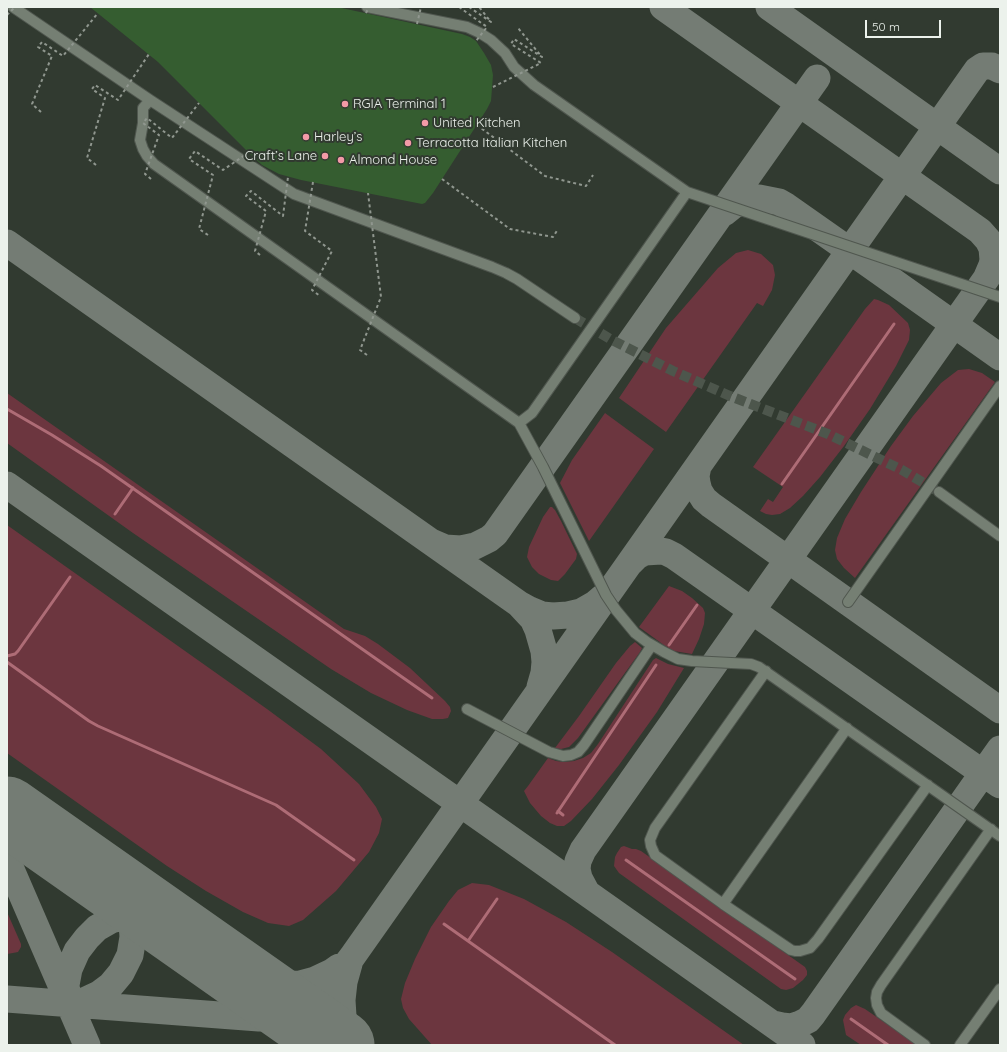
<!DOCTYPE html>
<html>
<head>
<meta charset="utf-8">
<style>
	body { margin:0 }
	#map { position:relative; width:1007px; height:1052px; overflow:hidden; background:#313a30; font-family:Quicksand,sans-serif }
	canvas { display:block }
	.frame { position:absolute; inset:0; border:8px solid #ecf2ec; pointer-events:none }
	.scale { position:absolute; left:865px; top:20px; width:76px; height:18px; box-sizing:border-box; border:2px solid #ecf2ec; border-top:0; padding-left:5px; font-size:12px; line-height:14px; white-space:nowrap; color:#ecf2ec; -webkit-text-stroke:3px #313a30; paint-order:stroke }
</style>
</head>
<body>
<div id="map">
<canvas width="1007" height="1052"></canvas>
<div class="frame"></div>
<div class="scale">50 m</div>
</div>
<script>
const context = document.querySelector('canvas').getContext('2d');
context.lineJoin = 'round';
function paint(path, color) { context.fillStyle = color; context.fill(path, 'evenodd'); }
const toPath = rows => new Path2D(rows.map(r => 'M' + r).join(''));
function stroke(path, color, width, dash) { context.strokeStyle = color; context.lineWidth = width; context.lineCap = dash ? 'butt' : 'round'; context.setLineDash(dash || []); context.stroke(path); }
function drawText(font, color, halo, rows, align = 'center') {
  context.font = font + ' Quicksand,sans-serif'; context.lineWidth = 4; context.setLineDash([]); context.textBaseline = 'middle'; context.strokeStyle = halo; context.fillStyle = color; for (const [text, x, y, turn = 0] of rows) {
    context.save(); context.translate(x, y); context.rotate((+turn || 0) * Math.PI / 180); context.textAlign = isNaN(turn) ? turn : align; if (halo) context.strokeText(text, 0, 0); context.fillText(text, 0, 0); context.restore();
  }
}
const green = toPath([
	[748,250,761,254,773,265,775,275,772,290,763,306,757,303,666,432,619,398,666,328,718,268,736,253],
	[874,299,878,300,889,305,908,323,910,330,909,340,896,366,870,409,844,446,820,477,803,496,790,508,780,514,772,515,766,514,760,511,768,499,773,502,783,487,753,467,865,309],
	[969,369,982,373,995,382,855,578,844,568,837,559,835,550,837,538,845,519,861,492,891,446,913,416,941,383,958,370],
	[7,393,344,629,365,636,378,644,410,668,445,701,450,707,451,711,448,718,443,719,432,719,407,710,371,693,331,669,133,533,7,443],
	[605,413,654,449,589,541,560,483,572,460],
	[550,507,552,507,555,510,561,521,577,554,576,559,565,574,558,581,551,580,539,574,532,567,527,557,529,547,543,517],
	[7,525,267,709,321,749,359,784,376,807,382,819,379,833,369,852,336,891,303,920,289,926,268,923,243,912,206,891,167,866,7,753],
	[669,586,682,591,692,598,703,608,705,613,704,624,699,639,692,654,674,651,668,648,639,627],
	[635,642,642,648,640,652,578,738,569,747,561,749,555,748,579,716,616,663,630,646],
	[656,658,668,664,684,668,657,712,619,765,592,799,571,821,564,826,557,826,550,823,541,816,530,803,524,791,528,786,548,758,556,761,564,762,574,761,583,758,591,753,598,744,653,660],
	[624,846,632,849,636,849,641,851,805,967,807,971,807,975,803,980,793,988,786,990,781,989,619,873,614,866,615,857,617,853,621,847],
	[472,883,489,885,524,899,566,922,612,952,744,1045,432,1045,409,1019,403,1008,401,999,405,983,415,959,431,927,449,901,458,890],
	[7,912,21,944,21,947,18,952,13,953,7,954],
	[856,1005,865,1009,917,1045,861,1045,846,1035,843,1020,845,1015,851,1008]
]);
const stream = toPath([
	[7,409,52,435,101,466,432,698],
	[782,484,894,324],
	[115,514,133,488],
	[669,645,697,605],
	[7,656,15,654,18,651,70,577],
	[7,662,89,721,98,726,276,805,354,860],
	[558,811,563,815],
	[557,813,656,665],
	[626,860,795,979],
	[444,924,615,1045],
	[468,941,497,899],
	[851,1019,888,1045]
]);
const taxiway = toPath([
	[663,7,980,231,988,240,992,248,993,260,992,265,986,279],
	[769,7,1000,171],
	[724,213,734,205,747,200,759,198,779,202,786,206,870,265,1000,357],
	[7,243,519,604],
	[698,466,696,476,697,483,699,491,704,499,711,505,1000,710],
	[7,485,502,833,802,1045],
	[431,542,445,548,461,549,475,546,489,539,495,534,817,78],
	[630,563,637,556,645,552,661,551,666,552,674,556,1000,785],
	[540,687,544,673,545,662,544,651,538,630,533,619,519,604,530,610,542,615,553,616,568,615,581,612,595,604,602,598],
	[7,860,87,1045],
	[115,887,123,900,129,911,130,915,132,922,133,937,130,955,121,973,111,985,99,994,84,1001,68,1003,66,985,69,969,77,951,87,938,97,928,111,920,130,915,145,916,164,921],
	[587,893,579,878,577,869,578,861,583,850,1000,259],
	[349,964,344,982,342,1000,343,1016,348,1034,353,1045],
	[241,976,265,983,281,985,300,984,315,980,332,972,339,967],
	[7,999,259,1018,275,1017,293,1012,311,1003,326,991,352,957,977,70,983,66,992,66,1000,70],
	[272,1019,283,1020,317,1029],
	[773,1024,782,1026,791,1027,800,1024,808,1020,813,1014,1000,749]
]);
const runway = toPath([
	[7,811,340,1045]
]);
const building = toPath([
	[90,7,337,7,462,34,470,37,476,41,484,53,491,65,493,75,491,101,487,109,433,193,425,203,422,204,301,180,279,174,262,165,250,154,158,62]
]);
const minorTunnel = toPath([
	[575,318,612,340,673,371,730,396,828,434,902,470,939,492]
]);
const path = toPath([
	[469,7,491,22,479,7],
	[477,125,545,176,586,186,593,175],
	[442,179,510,229,553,237,558,229]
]);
const minor = toPath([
	[13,7,150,100,294,194,492,267,506,273,517,279,575,318],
	[367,7,467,27,480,33,491,40,505,53,514,67,534,85,687,192,1000,297],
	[150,100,143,108,143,123,140,140,143,149,147,156,154,164,519,423,543,467,606,595,616,610,635,633,647,642,664,652,678,659,692,661,751,664,759,667,1000,836],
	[519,423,532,413,687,192],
	[939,492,1000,536],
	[848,602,1000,386],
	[766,671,655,828,650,840,651,846,655,855,723,904,791,950,795,951,800,951,810,948,818,939,928,785],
	[467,709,549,752,563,756,571,755,578,752,584,745,652,645],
	[723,904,847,728],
	[925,1045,881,1013,877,1005,876,998,877,992,881,985,991,829],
	[960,1045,1000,989]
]);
const pathBridge = toPath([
	[459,7,487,27,476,41],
	[366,13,369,7],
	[7,15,15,7],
	[417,24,421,7],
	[493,87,541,63,511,44,514,39,542,57,518,28],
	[41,112,32,104,52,56,38,47,42,42,63,56,98,13],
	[96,165,87,158,105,98,92,89,95,85,118,100,149,54],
	[151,179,145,174,159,135,143,123,147,118,172,138,199,103],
	[313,182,305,231,332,251,312,290,320,296],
	[208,235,199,229,213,175,189,159,195,151,223,170,248,153],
	[260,255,255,251,266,211,246,196,251,191,283,216,288,177],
	[367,355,360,350,381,297,368,193]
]);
const markers = [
	[345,104,4,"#f39aa7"],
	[425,123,4,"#f39aa7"],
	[306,137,4,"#f39aa7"],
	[408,143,4,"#f39aa7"],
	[325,156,4,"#f39aa7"],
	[341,160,4,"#f39aa7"]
];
const poiNames = [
	["RGIA Terminal 1",353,104],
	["United Kitchen",433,123],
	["Harley’s",314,137],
	["Terracotta Italian Kitchen",416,143],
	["Craft’s Lane",317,156,"right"],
	["Almond House",349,160]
];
paint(green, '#6c363f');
stroke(stream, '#ae6c76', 3);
stroke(taxiway, '#747c74', 27);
stroke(runway, '#747c74', 69);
paint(building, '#355d30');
stroke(minorTunnel, '#4d564c', 10, [10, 5]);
stroke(minor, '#50574f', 12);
stroke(path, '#90978f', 2, [3, 3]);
stroke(minor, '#757f73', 10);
stroke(pathBridge, '#90978f', 2, [3, 3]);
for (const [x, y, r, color] of markers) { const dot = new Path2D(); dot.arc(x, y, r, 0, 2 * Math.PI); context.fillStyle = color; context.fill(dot); stroke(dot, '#313a30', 1.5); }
drawText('13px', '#ecf2ec', '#313a30', poiNames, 'left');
</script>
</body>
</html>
